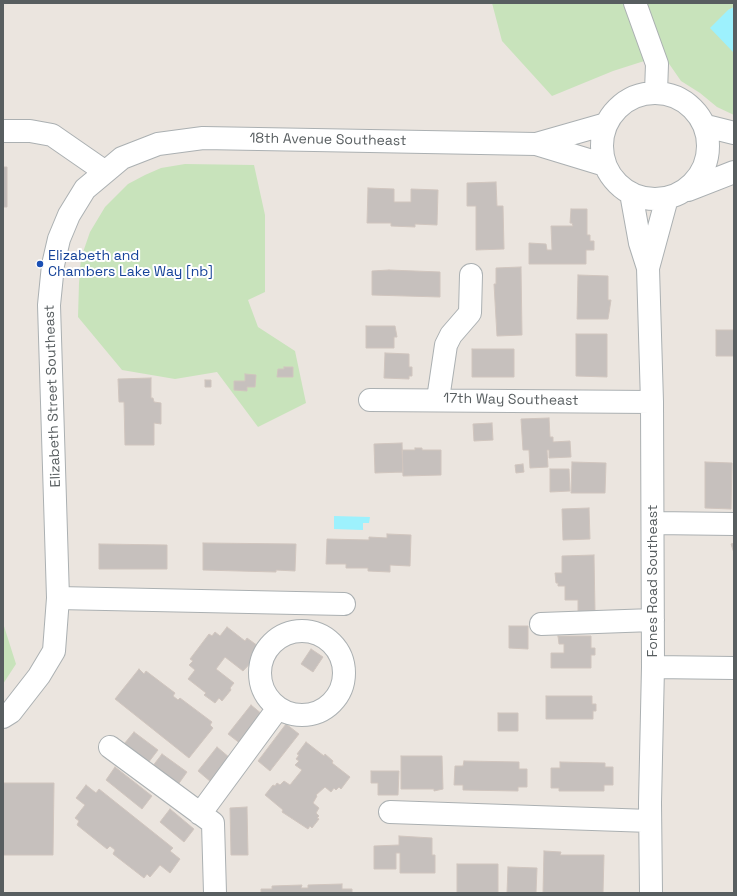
<!DOCTYPE html>
<html>
<head>
<meta charset="utf-8">
<style>
	body { margin:0 }
	#map { position:relative; width:737px; height:896px; overflow:hidden; background:#ebe5df; font-family:"Space Grotesk",sans-serif }
	canvas { display:block }
	.frame { position:absolute; inset:0; border:4px solid #585e60; pointer-events:none }
</style>
</head>
<body>
<div id="map">
<canvas width="737" height="896"></canvas>
<div class="frame"></div>
</div>
<script>
const context = document.querySelector('canvas').getContext('2d');
context.lineJoin = 'round';
function paint(path, color) { context.fillStyle = color; context.fill(path, 'evenodd'); }
const toPath = rows => new Path2D(rows.map(r => 'M' + r).join(''));
function stroke(path, color, width, dash) { context.strokeStyle = color; context.lineWidth = width; context.lineCap = dash ? 'butt' : 'round'; context.setLineDash(dash || []); context.stroke(path); }
function drawText(font, color, halo, rows, align = 'center') {
  context.font = font + ' "Space Grotesk",sans-serif'; context.lineWidth = 4; context.setLineDash([]); context.textBaseline = 'middle'; context.strokeStyle = halo; context.fillStyle = color; for (const [text, x, y, turn = 0] of rows) {
    context.save(); context.translate(x, y); context.rotate((+turn || 0) * Math.PI / 180); context.textAlign = isNaN(turn) ? turn : align; if (halo) context.strokeText(text, 0, 0); context.fillText(text, 0, 0); context.restore();
  }
}
const green = toPath([
	[492,3,734,3,734,7,728,10,734,51,734,115,717,107,700,93,681,81,663,55,613,71,552,96,502,41],
	[185,164,254,165,265,215,265,292,248,300,258,327,295,351,306,403,258,427,217,372,175,379,122,370,78,317,79,283,81,258,90,232,105,207,128,184,145,175,161,168],
	[3,623,16,664,3,684]
]);
const water = toPath([
	[734,7,734,51,733,52,710,28,728,10],
	[334,516,370,517,369,523,363,523,363,530,334,529]
]);
const building = toPath([
	[3,167,7,167,7,207,3,207,3,167],
	[496,182,497,206,503,206,504,249,476,250,476,206,467,206,467,183,496,182],
	[368,188,394,189,394,202,411,202,411,189,438,190,437,225,415,224,415,227,391,226,391,223,367,223,368,188],
	[571,209,587,209,587,235,590,235,590,241,594,241,594,250,586,250,586,264,529,264,529,243,546,244,547,250,552,250,551,226,573,226,572,223,570,223,571,209],
	[521,267,522,335,497,336,494,284,496,284,496,268,521,267],
	[389,270,440,272,440,297,372,295,372,271,389,270],
	[578,275,608,276,608,300,611,300,608,319,577,319,578,275],
	[366,326,395,326,397,337,394,337,394,348,366,348,366,326],
	[716,330,734,330,734,356,716,356,716,330],
	[576,334,607,334,607,377,576,376,576,334],
	[472,349,514,349,514,377,472,377,472,349],
	[385,353,409,354,409,367,412,367,412,376,409,376,409,379,384,378,385,353],
	[284,367,293,367,293,377,277,377,278,369,284,369,284,367],
	[245,374,256,375,255,387,247,387,247,391,234,390,234,381,245,381,245,374],
	[151,378,151,398,153,398,154,402,161,403,161,424,154,423,154,445,125,445,124,402,119,402,118,379,151,378],
	[205,380,211,380,211,387,205,387,205,380],
	[549,418,550,437,553,437,553,442,570,441,571,457,549,458,549,450,547,450,548,467,530,468,529,450,523,450,521,419,549,418],
	[492,423,493,440,474,441,473,424,492,423],
	[402,443,403,472,375,473,374,444,402,443],
	[415,448,422,448,422,450,441,450,441,475,403,476,402,450,415,450,415,448],
	[572,462,606,463,605,493,571,493,572,462],
	[705,462,732,463,731,509,705,508,705,462],
	[523,464,524,472,516,473,515,465,523,464],
	[550,469,569,469,570,491,550,492,550,469],
	[589,508,590,539,563,540,562,509,589,508],
	[387,534,411,535,410,566,390,565,390,572,368,571,368,568,346,568,346,564,326,564,327,539,369,540,369,537,387,538,387,534],
	[203,543,296,544,295,571,276,570,276,572,203,570,203,543],
	[734,543,734,553,731,544,734,543],
	[99,544,167,545,167,569,99,569,99,544],
	[594,555,595,612,578,612,578,600,565,600,565,586,558,586,558,583,556,583,555,573,562,573,562,556,594,555],
	[509,626,528,626,528,649,509,648,509,626],
	[227,627,245,641,247,638,258,646,254,652,258,655,243,671,225,657,216,669,234,683,230,688,231,690,222,701,219,698,215,703,204,695,206,693,188,679,195,670,189,665,193,661,190,659,209,634,212,636,215,632,220,636,227,627],
	[558,636,591,636,591,648,595,648,595,655,591,655,591,668,551,668,551,653,564,653,564,644,559,644,558,636],
	[311,649,323,657,313,672,301,664,311,649],
	[139,669,144,674,146,671,175,693,173,696,178,700,180,698,212,722,210,725,213,728,189,758,115,699,139,669],
	[546,696,592,696,592,704,596,704,596,711,593,711,593,719,546,719,546,696],
	[251,705,263,715,241,744,228,734,251,705],
	[498,713,518,713,518,731,498,731,498,713],
	[286,724,299,734,270,771,258,761,286,724],
	[134,732,158,750,148,763,124,744,134,732],
	[306,742,324,756,325,754,333,761,332,763,350,777,341,789,339,787,336,790,334,788,331,792,325,787,316,795,317,796,313,803,319,808,316,813,319,816,317,818,319,819,312,828,310,826,308,829,282,812,283,810,265,795,273,785,275,786,277,783,280,785,284,781,290,785,302,770,295,765,299,761,296,759,299,755,297,754,306,742],
	[217,747,230,758,211,782,198,771,217,747],
	[162,754,187,772,177,786,152,767,162,754],
	[401,756,442,756,443,789,434,791,434,789,401,789,401,756],
	[464,761,519,762,519,769,527,769,527,787,518,787,518,791,463,790,463,785,454,785,455,766,463,766,464,761],
	[560,762,605,763,605,767,613,767,613,785,604,785,604,791,559,791,559,788,551,788,551,768,560,768,560,762],
	[115,767,152,796,142,809,106,780,115,767],
	[371,771,399,771,398,795,378,795,378,783,371,783,371,771],
	[3,783,54,783,53,855,3,855,3,783],
	[86,785,96,793,99,789,173,848,170,851,180,859,170,873,160,865,150,877,147,874,144,878,113,854,115,850,110,846,107,849,77,825,79,821,75,818,85,805,76,798,86,785],
	[247,807,248,855,231,855,230,808,247,807],
	[170,809,194,829,184,842,160,822,170,809],
	[399,836,432,838,432,855,435,855,435,873,400,873,400,853,396,853,396,869,374,869,374,846,399,845,399,836],
	[544,851,561,852,560,855,604,855,603,893,543,893,544,851],
	[457,864,498,864,498,893,457,893,457,864],
	[508,867,537,868,536,893,507,893,508,867],
	[342,884,342,889,352,889,352,893,261,893,261,889,272,889,272,886,302,885,301,888,308,888,308,885,342,884]
]);
const minor = toPath([
	[635,3,657,64,656,92],
	'602 146a53 53 0 1 1 106 0a53 53 0 1 1-106 0Z',
	[706,126,734,133],
	[3,131,30,131,52,135,104,171],
	[536,144,605,165],
	[688,190,734,172],
	[631,193,640,243,648,268,652,402,653,667,650,803,651,893],
	[648,268,667,198],
	[438,399,446,345,451,335,470,313,471,275],
	[370,400,652,402],
	[654,523,734,524],
	[58,598,344,604],
	[541,624,653,620],
	'260 673a42 42 0 1 1 84 0a42 42 0 1 1-84 0Z',
	[653,667,734,668],
	[3,717,11,712,39,676,54,651,58,598,49,305,53,265,59,239,69,215,85,189,122,158,158,144,203,138,536,144,606,124],
	[110,747,213,823,215,893],
	[390,812,650,821],
	[200,814,278,708]
]);
const markers = [
	[40,264,4,"#1a4fb4"]
];
const streetNames = [
	["18th Avenue Southeast",328,140,1],
	["Elizabeth Street Southeast",53,396,-92],
	["17th Way Southeast",511,400,1],
	["Fones Road Southeast",653,581,-90]
];
const transitNames = [
	["Elizabeth and",48,256],
	["Chambers Lake Way [nb]",48,272]
];
paint(green, '#c8e3bb');
paint(water, '#9df1fd');
paint(building, '#c6c0bd');
stroke(building, '#d0c5be', 1);
stroke(minor, '#abb0b2', 24);
stroke(minor, '#fff', 22);
for (const [x, y, r, color] of markers) { const dot = new Path2D(); dot.arc(x, y, r, 0, 2 * Math.PI); context.fillStyle = color; context.fill(dot); stroke(dot, '#fff', 1.5); }
drawText('14px', '#585e60', '#fff', streetNames);
drawText('14px', '#164399', '#fff', transitNames, 'left');
</script>
</body>
</html>
